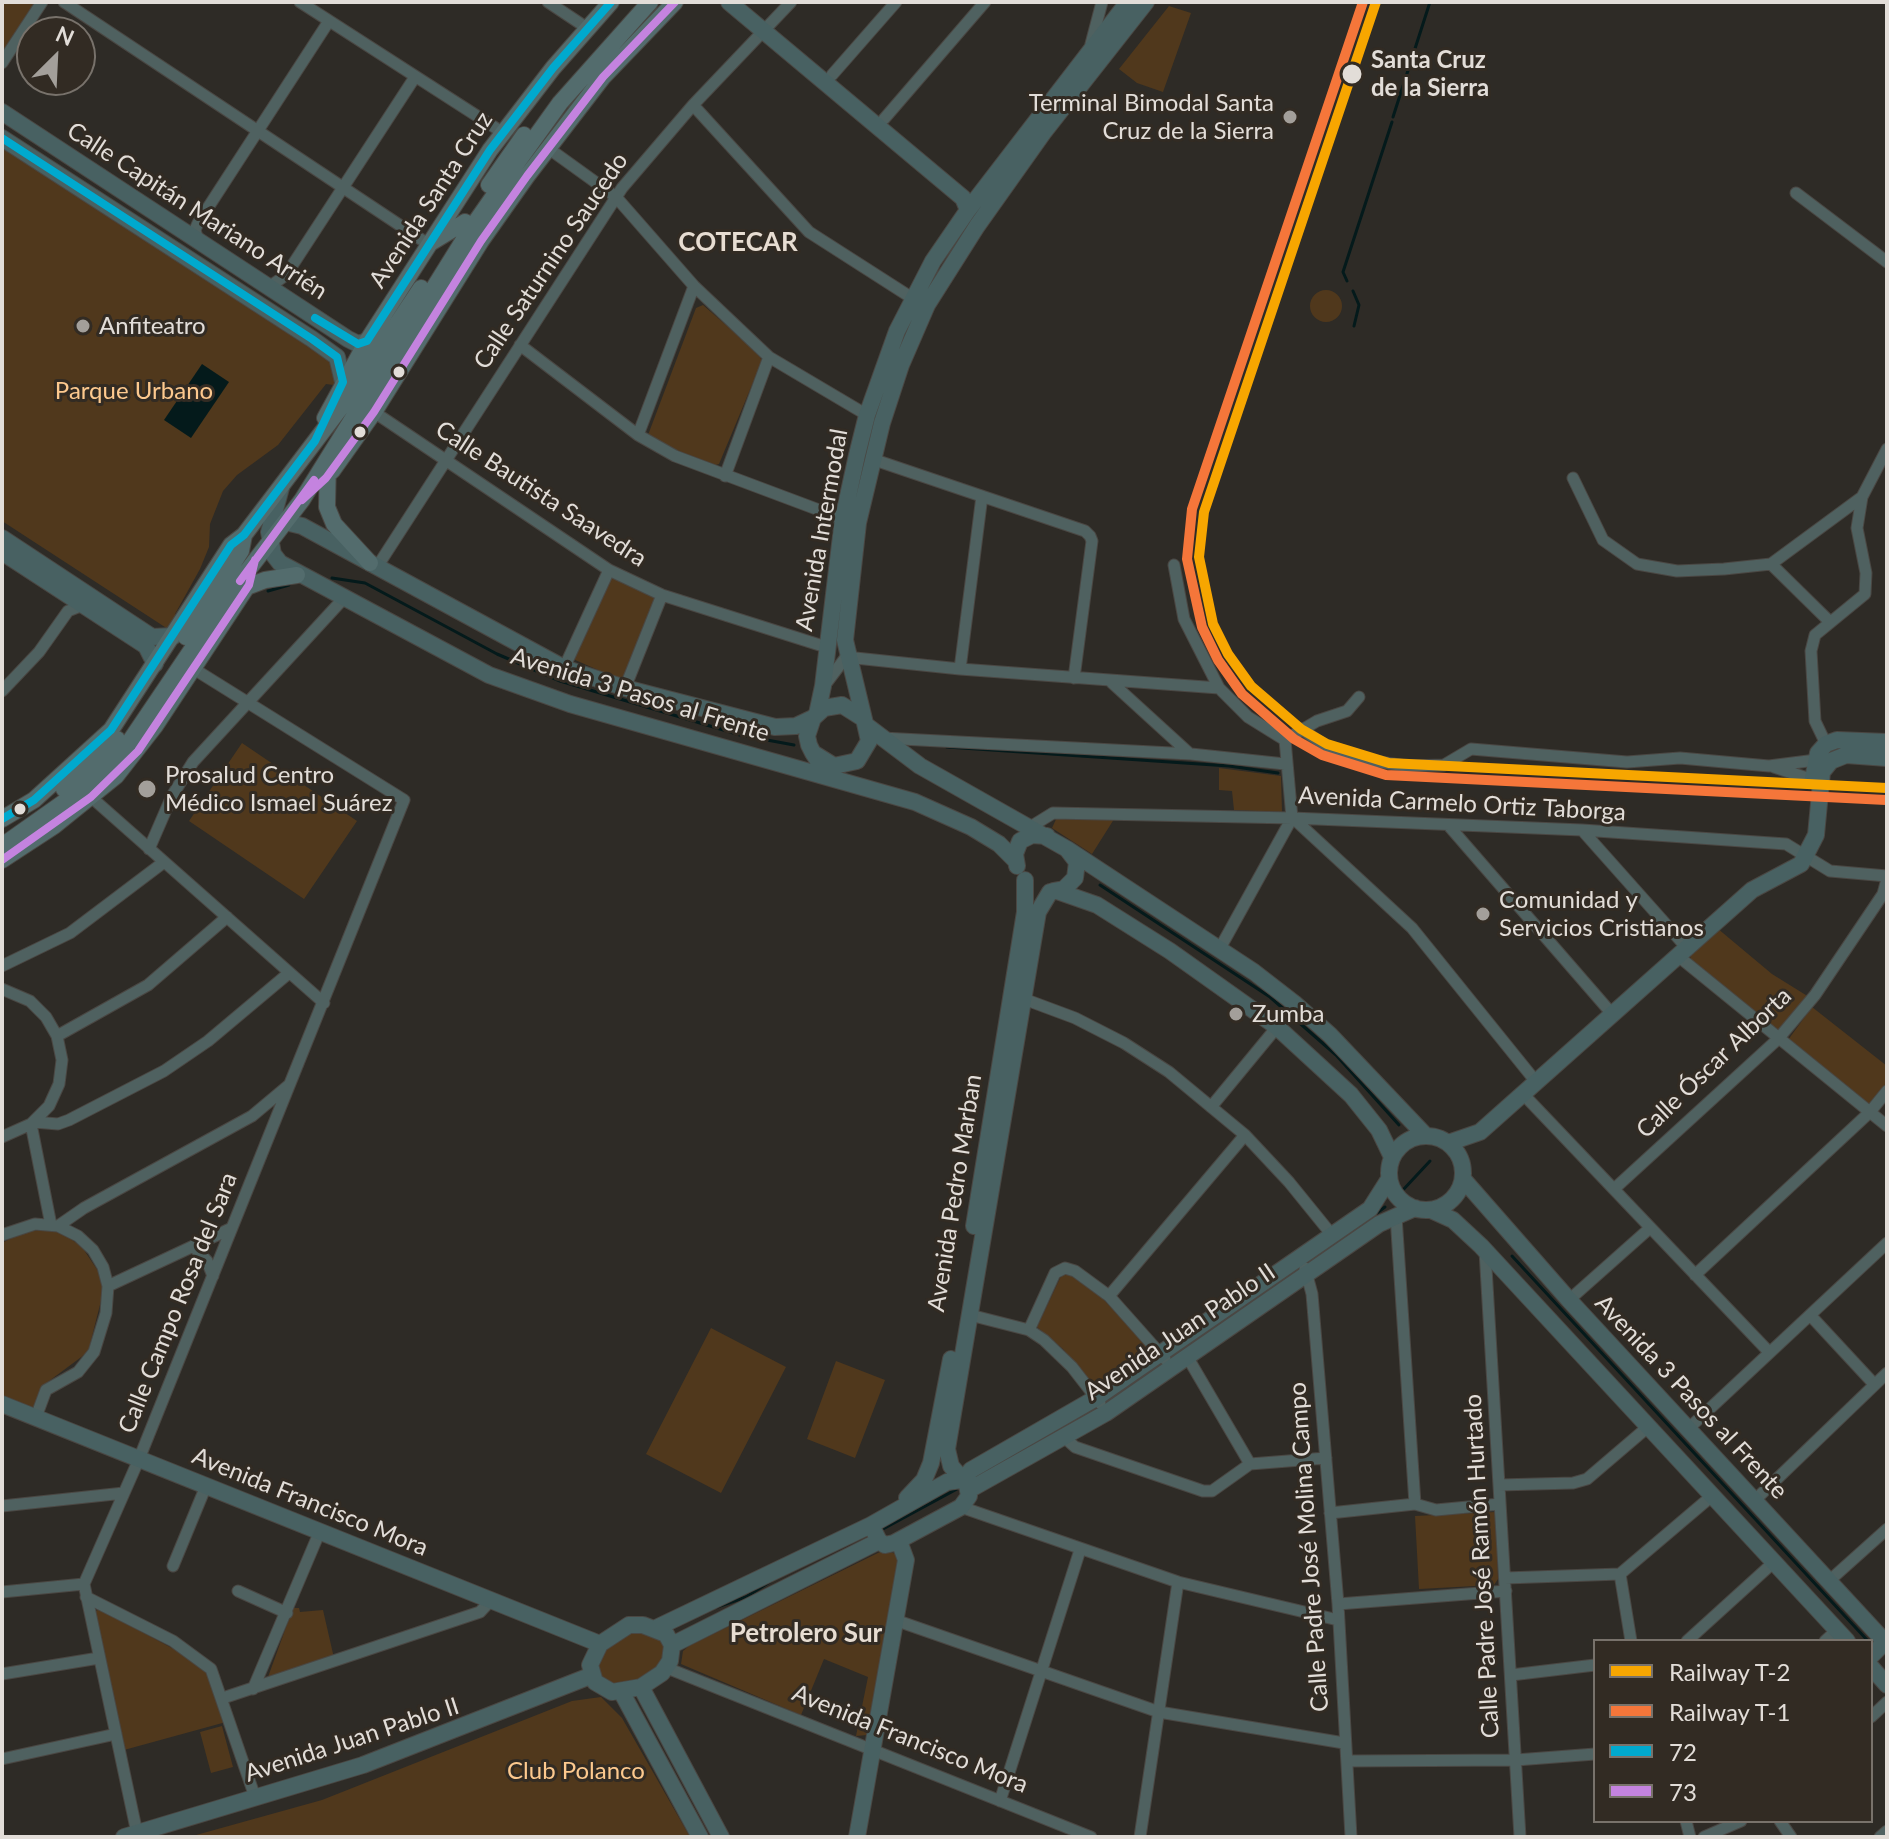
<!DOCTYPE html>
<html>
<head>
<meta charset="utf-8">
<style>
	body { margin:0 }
	#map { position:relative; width:1889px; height:1839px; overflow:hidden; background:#2e2b26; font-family:Lato,sans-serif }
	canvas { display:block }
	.frame { position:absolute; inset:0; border:4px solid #e2ddd8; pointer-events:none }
	.legend { position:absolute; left:1593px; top:1639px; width:280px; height:184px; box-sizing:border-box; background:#322b23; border:2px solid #78726b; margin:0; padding:10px 14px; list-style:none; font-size:24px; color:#e2ddd8 }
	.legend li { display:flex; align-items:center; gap:16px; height:40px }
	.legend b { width:40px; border:2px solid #78726b }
	.north { position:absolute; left:16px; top:16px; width:80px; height:80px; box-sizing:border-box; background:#322b23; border:2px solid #78726b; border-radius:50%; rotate:24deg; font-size:22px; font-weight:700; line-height:32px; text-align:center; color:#e2ddd8 }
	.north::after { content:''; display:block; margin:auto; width:28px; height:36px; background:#a39f9a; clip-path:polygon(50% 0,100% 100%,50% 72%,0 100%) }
</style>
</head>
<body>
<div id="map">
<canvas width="1889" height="1839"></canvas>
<div class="frame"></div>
<ul class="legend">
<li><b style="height:10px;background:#f7a600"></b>Railway T-2</li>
<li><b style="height:10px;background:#f5763a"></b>Railway T-1</li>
<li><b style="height:10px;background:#00a9ce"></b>72</li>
<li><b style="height:10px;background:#c483df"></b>73</li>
</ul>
<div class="north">N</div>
</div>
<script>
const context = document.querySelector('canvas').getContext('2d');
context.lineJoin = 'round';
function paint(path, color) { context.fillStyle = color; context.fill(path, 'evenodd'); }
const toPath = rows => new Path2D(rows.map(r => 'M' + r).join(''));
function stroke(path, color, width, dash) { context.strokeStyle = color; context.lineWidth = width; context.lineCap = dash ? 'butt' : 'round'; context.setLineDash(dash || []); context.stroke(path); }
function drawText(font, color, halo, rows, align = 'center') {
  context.font = font + ' Lato,sans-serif'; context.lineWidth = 6; context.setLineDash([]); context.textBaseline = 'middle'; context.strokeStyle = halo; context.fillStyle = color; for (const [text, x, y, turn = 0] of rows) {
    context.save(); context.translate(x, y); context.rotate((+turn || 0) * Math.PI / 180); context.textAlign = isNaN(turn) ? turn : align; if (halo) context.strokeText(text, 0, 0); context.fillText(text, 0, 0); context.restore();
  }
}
const green = toPath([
	[2,2,38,2,2,57],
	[1169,6,1191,13,1163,92,1137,83,1119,69],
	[2,139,110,213,113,220,333,358,339,377,334,385,326,384,278,445,237,475,223,491,210,524,209,547,200,569,175,614,176,624,171,631,2,521],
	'1310 306a16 16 0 1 1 32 0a16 16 0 1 1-32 0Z',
	[703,305,758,353,762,361,719,464,709,467,648,435,696,308],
	[611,575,659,597,623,681,573,659],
	[242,743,357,821,304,899,189,821],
	[1219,768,1281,776,1282,812,1234,810,1232,791,1219,790],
	[1058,815,1116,816,1092,854,1052,828],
	[1717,928,1772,974,1809,997,1780,1030,1774,1030,1690,961,1691,953],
	[1812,1007,1887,1066,1887,1084,1871,1104,1863,1103,1788,1040],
	[42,1230,61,1232,82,1247,102,1277,103,1293,88,1352,41,1387,36,1412,2,1398,2,1243,25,1231],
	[1062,1274,1069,1274,1101,1297,1155,1352,1097,1391,1063,1349,1037,1327],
	[711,1328,786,1367,721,1493,646,1454],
	[836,1361,885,1380,855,1458,807,1439],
	[1496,1512,1498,1579,1494,1585,1419,1589,1415,1516],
	[884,1550,896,1554,899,1563,867,1735,856,1736,868,1677,824,1659,801,1715,681,1664,683,1651,689,1646],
	[293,1608,299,1608,300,1612,323,1610,334,1658,268,1677],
	[99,1609,196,1661,209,1675,226,1722,124,1750,93,1613],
	[643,1631,661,1637,666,1655,655,1673,623,1687,603,1682,595,1661,603,1650,625,1635],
	[601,1697,622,1718,690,1837,189,1837,322,1800,572,1701],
	[222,1726,233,1767,211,1773,200,1732]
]);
const water = toPath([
	[202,364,229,382,191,438,164,420]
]);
const stream = toPath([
	[1393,117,1430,2],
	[1347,281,1343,272,1392,122],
	[1353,291,1359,305,1354,326],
	[332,578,365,583,497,654,560,681,740,735,794,745],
	[268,591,289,585],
	[947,747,1229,766,1278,773],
	[1100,885,1270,997,1336,1055,1399,1125],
	[1402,1191,1430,1161],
	[1374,1215,1385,1207],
	[1512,1256,1868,1641],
	[1312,1259,1345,1236],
	[1174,1356,1299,1269],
	[1148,1375,1161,1365],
	[1107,1400,1138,1381],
	[1017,1454,1079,1417],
	[883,1529,957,1489],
	[717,1607,746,1597,771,1581]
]);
const street = toPath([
	[64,2,428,244],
	[300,2,502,132],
	[548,2,587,28],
	[1091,44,1102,2],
	[2,63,42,2],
	[832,75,896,2],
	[693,105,809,232,912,298],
	[884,119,985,2],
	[548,148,616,197,694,286,769,357,867,415],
	[1796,193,1887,262],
	[198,240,195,230,198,223,329,21],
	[269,287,286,275,415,77],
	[520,345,638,435,675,456,843,519],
	[374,412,609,570,662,595,826,647],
	[638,435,694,286],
	[872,459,1085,531,1090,536,1092,541,1074,678],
	[725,476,769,357],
	[1573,478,1603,540,1637,564,1677,571,1724,569,1771,564,1862,497,1887,449],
	[1771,564,1829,621],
	[1174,565,1184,619,1219,688,1248,717,1285,740],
	[377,567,622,188,693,105,791,2],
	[564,668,609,570],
	[960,669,982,496],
	[1110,681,1190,754],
	[824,686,846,657,960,669,1219,688],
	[625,688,662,595],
	[2,691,39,652,68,611,83,605],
	[1301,729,1326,746,1373,761,1406,766,1444,765,1471,749,1627,762,1680,758,1769,766,1816,760],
	[882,738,1191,754,1285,764],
	[1826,744,1815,721,1811,651,1815,635,1865,594,1866,573,1857,528,1862,497],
	[1774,767,1813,780],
	[91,797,324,1003],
	[1292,818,1285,740,1317,721,1347,711,1359,697],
	[1293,818,1412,928,1537,1083],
	[1032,826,1053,813,1292,818,1582,830,1786,844,1830,871,1887,876],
	[1449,826,1613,1015],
	[1582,830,1687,948],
	[149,849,172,796,193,762,344,598],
	[1219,950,1292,818],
	[1678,956,1887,1126],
	[2,966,70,933,164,862],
	[2,989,30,1001,46,1017,57,1036,62,1060,59,1084,49,1106,31,1124,2,1137],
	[1024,999,1075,1018,1124,1043,1169,1072,1245,1135,1289,1182,1332,1235],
	[57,1036,148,985,227,917],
	[1524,1095,1769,1352],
	[1211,1107,1277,1027],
	[34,1122,58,1124,69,1120,164,1071,208,1041,289,973],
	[31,1124,51,1225],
	[1614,1189,1778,1039,1815,995,1883,894,1887,879],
	[1396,1216,1415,1504],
	[58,1226,84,1208,252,1116,289,1085],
	[2,1235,35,1224,58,1226,78,1236,93,1250,103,1267,108,1286,106,1313,94,1352,78,1372,46,1390,36,1417],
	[193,1246,207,1261,213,1276],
	[1485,1251,1520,1837],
	[1305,1268,1312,1294,1338,1604,1351,1837],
	[1695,1275,1870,1112,1887,1091],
	[108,1286,232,1228],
	[1109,1296,1245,1135],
	[1569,1300,1650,1228],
	[970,1315,1029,1330,1044,1340,1072,1367,1100,1403],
	[1810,1315,1874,1384],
	[1029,1330,1055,1273,1065,1268,1075,1271,1109,1296,1165,1359],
	[1188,1358,1250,1464],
	[1688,1429,1887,1243],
	[1064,1437,1075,1447,1203,1491,1212,1491,1250,1464,1326,1458],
	[1499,1485,1573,1483,1587,1479,1649,1426],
	[1755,1500,1887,1373],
	[2,1506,124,1493],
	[961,1507,1178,1582,1338,1620],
	[1330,1513,1415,1504,1436,1510,1500,1504],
	[173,1566,206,1486],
	[1620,1574,1631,1641],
	[1505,1578,1620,1574,1713,1495],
	[1829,1581,1887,1529],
	[238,1591,287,1613],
	[2,1592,84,1584],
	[86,1597,173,1641,211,1669,255,1797],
	[1338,1604,1506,1591],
	[895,1620,1159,1712,1344,1743],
	[1687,1641,1774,1562],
	[1825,1641,1837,1630],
	[667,1668,1091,1837],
	[2,1674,99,1658],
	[1511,1675,1595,1665],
	[253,1689,320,1531],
	[223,1698,480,1612,491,1600],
	[1871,1717,1887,1702],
	[2,1759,116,1734],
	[1347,1761,1516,1760,1595,1754],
	[1000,1801,1080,1550],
	[1686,1821,1690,1837],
	[1780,1821,1791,1837],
	[137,1833,84,1584,139,1459,404,800,194,669],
	[1140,1837,1178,1582],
	[1704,1837,1741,1821],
	[1880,1837,1887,1831]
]);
const secondary = toPath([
	[729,2,963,198,968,210],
	[2,112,348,339,358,344,367,341],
	[2,138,312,339,337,357,343,382],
	[281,488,269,532,273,554,280,563,489,675,570,704,915,802,971,827,999,844,1015,860],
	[273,519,302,526,564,668,625,688,775,727,796,726,813,718],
	[2,538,152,637,174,636],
	[2,552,146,646,155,664],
	[817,714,823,686,843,519,857,455,867,415,897,331,933,261,968,210,1128,2],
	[864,719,845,640,858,523,882,423,901,365,927,305,977,226,1043,133,1146,2],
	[867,726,920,766,1067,849,1077,862,1075,878,1064,889,1053,891],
	[813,753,834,766,857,761,869,741,864,719,842,705,824,708,813,718,807,736,809,745,813,753,827,775],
	[1813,779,1818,753,1826,744,1837,740,1887,742],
	[1067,849,1254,972,1294,1003,1330,1035,1425,1135],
	[1017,866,1015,854,1020,841,1032,835,1047,836],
	[1057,891,1097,905,1170,951,1277,1027,1351,1095,1379,1130,1392,1157],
	'1389 1173a37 37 0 1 1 74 0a37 37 0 1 1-74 0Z',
	[1448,1143,1480,1132,1752,890,1801,864,1816,835,1822,772,1831,761,1846,755,1887,758],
	[1463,1179,1569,1300,1887,1644],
	[1431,1210,1453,1220,1481,1246,1847,1641],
	[974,1226,1025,912,1025,880],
	[2,1404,600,1644],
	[961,1480,947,1482,871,1525,879,1541,885,1545,894,1543,961,1507,969,1496,967,1485,951,1466,947,1449,1038,912,1050,892],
	[962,1481,971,1470,1096,1398,1370,1209,1389,1179],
	[969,1490,1106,1413,1379,1224,1415,1208],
	[907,1498,924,1480,931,1463,951,1359],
	[629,1625,643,1625,666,1634,672,1645,670,1661,662,1673,641,1687,612,1692,595,1682,590,1665,600,1644,629,1625],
	[656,1628,871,1525],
	[672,1645,879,1541],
	[1871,1656,1885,1642],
	[1871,1667,1887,1685],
	[641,1687,721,1837],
	[622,1693,700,1837],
	[124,1837,363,1765,590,1676],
	[857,1837,906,1560,899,1541]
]);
const primary = toPath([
	[489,185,524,135],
	[432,242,465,222],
	[325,418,367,341,490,150,553,68,611,2],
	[328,460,327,507,334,524,370,563],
	[332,471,374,412,481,241,527,176,603,77,675,2],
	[244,588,265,580,297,575],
	[186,637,241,551,244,535],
	[64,789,117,739],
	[2,819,34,800,111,730,231,545,244,535,345,402,421,288],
	[2,846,84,788,128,744,228,596,302,500,468,233,514,167,560,103,650,2],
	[2,860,54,826,116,776,155,726,250,582]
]);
const bus1 = toPath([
	[2,138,312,339,337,357,343,382,315,441,244,535,231,545,111,730,34,800,2,819],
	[315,318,358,344,367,341,490,150,553,68,611,2]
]);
const bus2 = toPath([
	[302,500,326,478,374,412,481,241,527,176,603,77,675,2],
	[240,581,314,480],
	[2,860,91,797,138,751,249,585,255,560]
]);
const rail1 = toPath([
	[1376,2,1204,512,1199,557,1213,624,1228,654,1251,686,1301,729,1327,744,1389,763,1887,788]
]);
const rail2 = toPath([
	[1363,2,1192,509,1187,559,1202,627,1218,660,1242,694,1294,739,1322,755,1386,775,1886,800]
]);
const markers = [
	[1352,74,11,"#e2ddd8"],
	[1290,117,8,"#a39f9a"],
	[83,326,8,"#a39f9a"],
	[399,372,7,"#e2ddd8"],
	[360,432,7,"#e2ddd8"],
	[147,789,10,"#a39f9a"],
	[20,809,7,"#e2ddd8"],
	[1483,914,8,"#a39f9a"],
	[1236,1014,8,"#a39f9a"]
];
const stopNames = [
	["Santa Cruz",1371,60],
	["de la Sierra",1371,88]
];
const poiNames = [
	["Terminal Bimodal Santa",1274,103,"right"],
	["Cruz de la Sierra",1274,131,"right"],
	["Anfiteatro",99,326],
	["Prosalud Centro",165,775],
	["Médico Ismael Suárez",165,803],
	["Comunidad y",1499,900],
	["Servicios Cristianos",1499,928],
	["Zumba",1252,1014]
];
const streetNames = [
	["Avenida Santa Cruz",431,200,-57],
	["Calle Capitán Mariano Arrién",197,211,33],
	["Calle Saturnino Saucedo",551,261,-56],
	["Calle Bautista Saavedra",541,494,33],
	["Avenida Intermodal",822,530,-80],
	["Avenida 3 Pasos al Frente",640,695,17],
	["Avenida Carmelo Ortiz Taborga",1462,804,3],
	["Calle Óscar Alborta",1714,1063,-44],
	["Avenida Pedro Marban",955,1193,-81],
	["Calle Campo Rosa del Sara",178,1303,-68],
	["Avenida Juan Pablo II",1180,1332,-34],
	["Avenida 3 Pasos al Frente",1691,1397,47],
	["Avenida Francisco Mora",310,1502,22],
	["Calle Padre José Molina Campo",1309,1547,-94],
	["Calle Padre José Ramón Hurtado",1482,1566,-93],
	["Avenida Francisco Mora",910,1739,22],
	["Avenida Juan Pablo II",352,1740,-18]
];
const parkNames = [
	["Parque Urbano",134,391],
	["Club Polanco",576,1771]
];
const neighbourhoodNames = [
	["COTECAR",738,243],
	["Petrolero Sur",806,1634]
];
paint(green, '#50381c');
paint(water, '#041a1b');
stroke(stream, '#041a1b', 3);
stroke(street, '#4a4743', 13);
stroke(secondary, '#4a4743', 18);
stroke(primary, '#4a4743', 18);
stroke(street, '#4f6160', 11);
stroke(secondary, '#486162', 16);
stroke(primary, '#536c6d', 16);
stroke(bus1, '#00a9ce', 8);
stroke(bus2, '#c483df', 8);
stroke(rail1, '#f7a600', 10);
stroke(rail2, '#f5763a', 10);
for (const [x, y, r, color] of markers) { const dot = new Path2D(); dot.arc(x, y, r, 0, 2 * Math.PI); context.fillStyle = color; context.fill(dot); stroke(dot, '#322b23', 3); }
drawText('bold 24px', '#e2ddd8', '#322b23', stopNames, 'left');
drawText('24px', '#e2ddd8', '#322b23', poiNames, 'left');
drawText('24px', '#e2ddd8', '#322b23', streetNames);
drawText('24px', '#fdc98e', '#322b23', parkNames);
drawText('bold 26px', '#e7ddd2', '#322b23', neighbourhoodNames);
</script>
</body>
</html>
